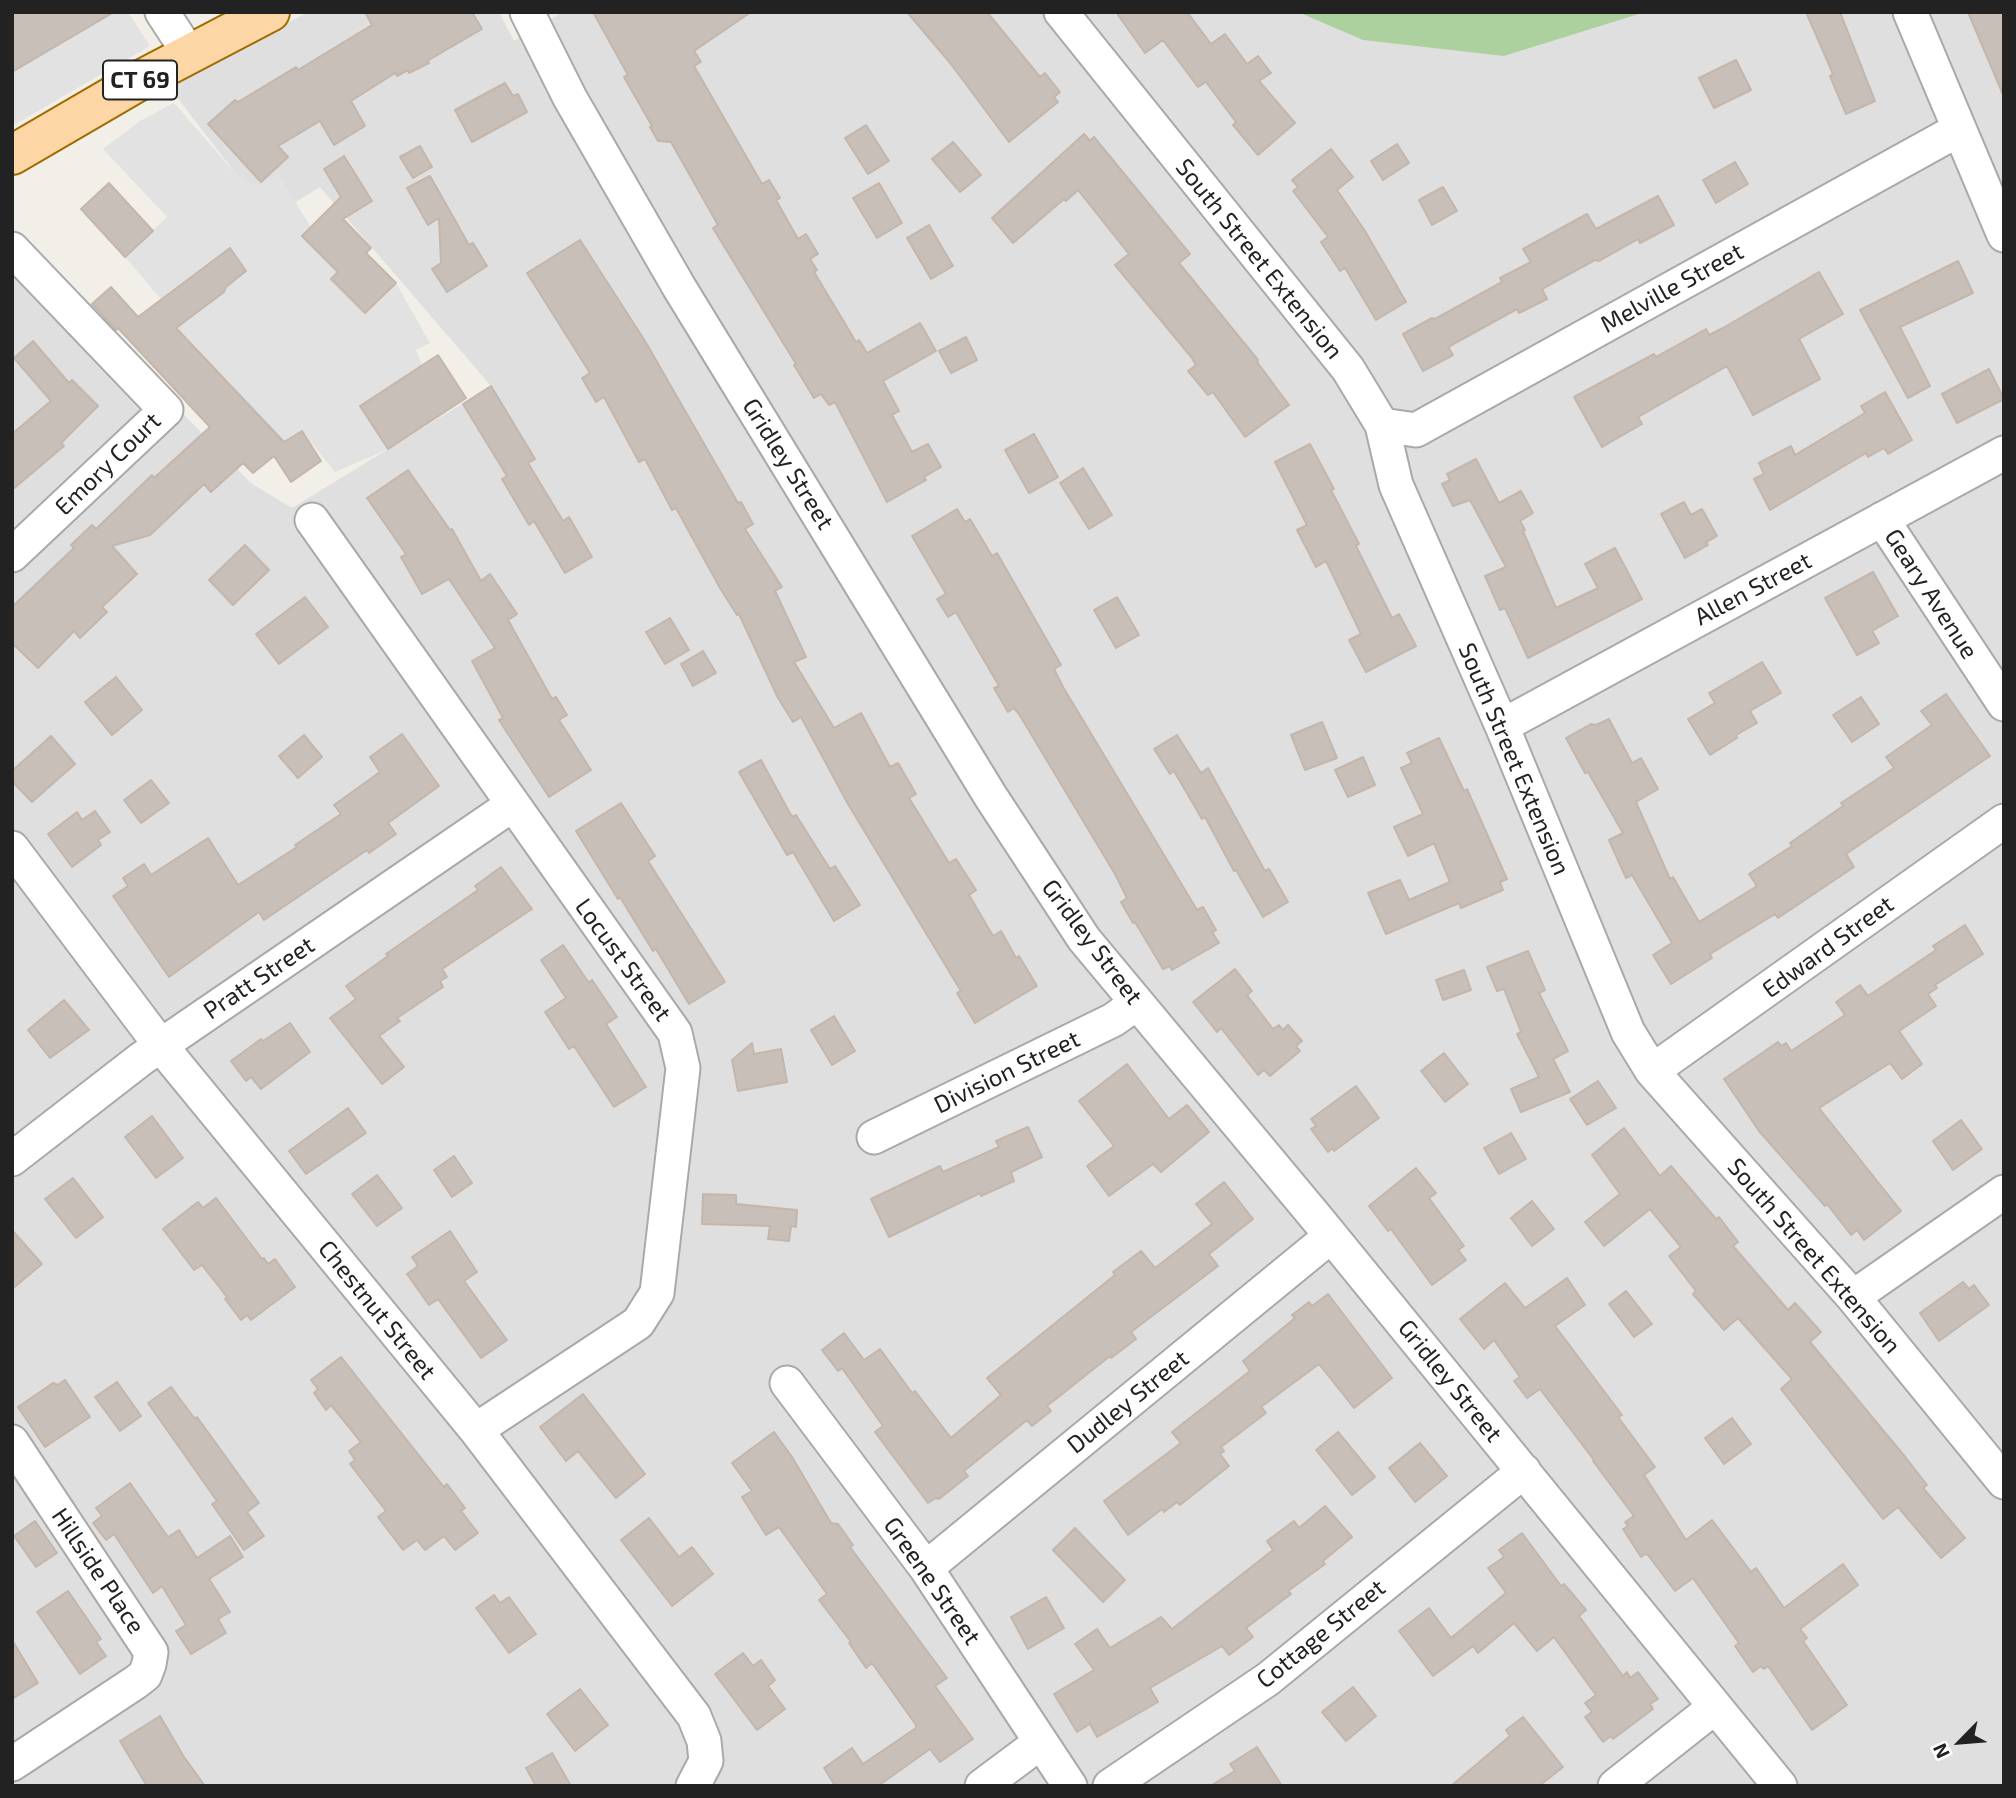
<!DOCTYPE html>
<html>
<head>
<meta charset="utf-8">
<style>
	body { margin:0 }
	#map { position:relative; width:2016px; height:1798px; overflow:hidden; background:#f2efe9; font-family:"Exo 2",sans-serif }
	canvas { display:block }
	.frame { position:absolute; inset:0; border:14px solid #222; pointer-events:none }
	.north { position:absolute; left:1925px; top:1707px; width:70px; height:70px; -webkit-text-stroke:5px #fff; paint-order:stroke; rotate:245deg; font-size:19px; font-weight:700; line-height:28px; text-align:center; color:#222 }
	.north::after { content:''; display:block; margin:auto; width:24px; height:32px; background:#222; clip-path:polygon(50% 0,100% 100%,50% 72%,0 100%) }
</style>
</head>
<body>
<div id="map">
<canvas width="2016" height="1798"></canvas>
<div class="frame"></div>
<div class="north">N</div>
</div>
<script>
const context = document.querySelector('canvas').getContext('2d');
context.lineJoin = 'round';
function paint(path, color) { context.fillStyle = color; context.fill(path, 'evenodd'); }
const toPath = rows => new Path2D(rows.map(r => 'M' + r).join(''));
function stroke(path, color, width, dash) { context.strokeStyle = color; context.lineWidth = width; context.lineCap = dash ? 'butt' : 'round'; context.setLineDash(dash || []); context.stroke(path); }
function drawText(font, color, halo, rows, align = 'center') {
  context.font = font + ' "Exo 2",sans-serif'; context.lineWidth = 5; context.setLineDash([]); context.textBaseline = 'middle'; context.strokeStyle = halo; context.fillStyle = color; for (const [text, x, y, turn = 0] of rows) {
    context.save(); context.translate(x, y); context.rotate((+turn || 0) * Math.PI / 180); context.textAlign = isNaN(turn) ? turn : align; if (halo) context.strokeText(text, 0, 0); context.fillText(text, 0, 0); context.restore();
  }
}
const residential = toPath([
	[309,12,499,12,514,41,563,12,2004,12,2004,1786,12,1786,12,227,186,417,251,483,292,508,491,386,320,187,270,218,166,83]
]);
const forest = toPath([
	[1298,12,1645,12,1504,56,1363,40]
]);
const parking = toPath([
	[90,12,128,12,150,46,12,126,12,72,96,23],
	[174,103,237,175,254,185,278,174,311,227,302,236,338,272,332,279,365,313,396,283,430,343,416,350,425,371,360,406,388,449,335,472,302,431,284,442,176,328,246,272,230,248,161,299,125,257,167,217,103,149,140,121]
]);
const building = toPath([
	[12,12,114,12,12,72,12,12],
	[365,12,472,12,482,29,427,61,429,63,409,73,408,70,397,76,395,73,351,101,365,126,334,145,320,121,278,146,288,157,261,182,208,124,235,100,238,102,296,67,298,70,372,25,365,12],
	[593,12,751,12,694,51,701,62,694,66,762,184,769,180,780,198,776,200,798,239,806,234,818,254,810,259,817,270,814,272,856,342,859,340,867,353,920,323,936,351,883,381,899,411,892,415,912,452,928,444,941,467,924,477,926,480,887,502,835,402,829,405,821,394,814,398,794,365,796,364,713,228,718,225,671,142,658,141,650,127,652,126,624,77,628,75,593,12],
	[907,12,987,12,1040,77,1045,73,1060,92,1054,97,1058,102,1009,142,951,64,907,12],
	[1116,12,1187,12,1211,44,1225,34,1247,64,1258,56,1271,73,1259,81,1295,123,1258,155,1233,125,1236,122,1206,82,1198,87,1163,40,1145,53,1116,12],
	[1806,12,1840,12,1875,101,1846,114,1830,76,1833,74,1806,12],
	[1968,12,2004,12,2004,97,1968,12],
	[1736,60,1751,90,1714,108,1699,78,1736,60],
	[505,83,513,96,518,94,527,112,472,142,455,110,505,83],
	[866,125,889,161,868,174,845,138,866,125],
	[1084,134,1090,141,1094,137,1190,254,1179,263,1258,360,1257,362,1289,405,1245,437,1213,392,1208,395,1188,371,1196,365,1192,358,1115,265,1129,254,1078,190,1066,201,1064,199,1013,243,992,218,1084,134],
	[953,142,981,175,960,192,932,159,953,142],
	[1397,144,1409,163,1383,180,1371,161,1397,144],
	[420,146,432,167,413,178,400,157,420,146],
	[1331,149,1353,177,1337,190,1365,231,1406,302,1376,320,1345,268,1340,271,1321,242,1328,237,1293,191,1298,187,1292,180,1331,149],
	[344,156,372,201,343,219,371,248,366,253,396,283,365,313,331,279,338,272,302,236,341,197,324,169,344,156],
	[1735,162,1748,184,1716,203,1703,180,1735,162],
	[430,176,469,245,473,243,487,266,447,292,432,269,441,263,439,218,428,225,407,188,430,176],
	[109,183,153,231,125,257,81,209,109,183],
	[879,183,902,223,877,238,853,198,879,183],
	[1443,187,1457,211,1432,225,1419,200,1443,187],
	[1658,196,1674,225,1640,243,1638,239,1599,261,1595,260,1542,289,1547,299,1519,313,1517,309,1448,347,1453,355,1423,371,1403,334,1432,318,1435,319,1502,282,1500,278,1531,262,1523,249,1587,214,1596,229,1658,196],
	[929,225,953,266,931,279,907,238,929,225],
	[580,240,645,341,738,503,741,502,753,524,745,529,782,587,775,591,806,657,794,662,834,728,861,713,890,767,898,763,916,794,909,798,949,863,956,859,976,890,969,895,993,936,1001,931,1016,958,1019,956,1037,986,975,1023,957,993,961,991,848,804,801,717,793,722,778,698,739,614,737,615,720,588,676,508,672,510,645,459,639,462,604,397,596,402,582,378,590,373,527,273,580,240],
	[230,248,246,271,226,287,224,292,176,328,284,442,302,431,321,461,291,482,274,456,253,473,243,463,211,492,204,484,150,535,112,546,137,574,102,607,107,612,80,638,74,631,38,668,12,643,12,607,74,548,71,545,92,525,96,529,152,475,154,478,210,427,118,328,116,330,92,304,111,287,138,317,230,248],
	[1958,261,1973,293,1900,327,1930,386,1908,398,1860,310,1958,261],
	[1819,272,1843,314,1799,339,1820,379,1753,415,1727,366,1638,417,1642,424,1602,447,1574,397,1654,354,1656,357,1706,329,1709,335,1723,328,1819,272],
	[966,337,977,360,951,373,939,351,966,337],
	[33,341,69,383,72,380,98,406,61,443,64,446,12,490,12,434,51,401,14,358,33,341],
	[438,355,466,398,388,449,360,406,438,355],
	[1989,369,2004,399,1957,423,1942,394,1989,369],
	[491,386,535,459,528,463,563,521,569,517,592,557,565,573,534,521,529,525,502,479,507,476,463,404,491,386],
	[1885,392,1912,440,1888,454,1884,448,1868,457,1866,453,1770,510,1754,479,1764,474,1759,463,1791,446,1795,455,1865,413,1861,406,1885,392],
	[1034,434,1058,477,1029,493,1005,450,1034,434],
	[1310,444,1334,489,1331,490,1359,544,1356,546,1392,618,1399,614,1416,646,1366,672,1349,640,1361,634,1326,561,1316,567,1297,530,1307,525,1275,462,1310,444],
	[1476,459,1499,503,1521,491,1533,513,1520,521,1525,530,1523,531,1556,608,1598,588,1585,564,1615,548,1642,599,1528,658,1505,608,1500,610,1485,576,1506,567,1470,500,1453,506,1442,484,1450,480,1447,474,1476,459],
	[1083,468,1112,515,1089,529,1060,483,1083,468],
	[408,470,450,530,452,529,481,581,490,574,517,614,508,620,552,699,556,697,567,715,559,720,591,770,549,797,499,720,503,718,472,661,495,648,449,579,422,594,401,557,406,554,367,498,408,470],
	[1684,502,1691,515,1702,509,1717,536,1706,542,1708,545,1685,558,1661,514,1684,502],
	[957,509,965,522,970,519,992,556,997,553,1061,665,1054,669,1063,687,1197,910,1203,907,1216,930,1212,932,1219,943,1172,970,1170,966,1163,969,1135,922,1133,923,1121,902,1127,898,1115,874,1019,714,1014,708,1008,712,994,688,999,686,956,612,948,617,937,599,946,594,912,536,957,509],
	[245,545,269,570,233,605,209,580,245,545],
	[1873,572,1898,616,1872,631,1879,643,1857,655,1825,598,1873,572],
	[305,597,328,627,279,664,256,634,305,597],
	[1117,597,1139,635,1116,648,1094,610,1117,597],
	[670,618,689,650,665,664,646,632,670,618],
	[703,651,716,673,693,686,681,664,703,651],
	[1762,662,1781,693,1750,711,1757,723,1736,735,1737,738,1710,755,1688,719,1715,703,1709,693,1762,662],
	[116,677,142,710,112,735,85,702,116,677],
	[1946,694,1990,756,1846,854,1854,867,1778,918,1775,914,1710,954,1712,958,1671,984,1653,955,1672,943,1632,875,1626,878,1609,840,1623,833,1588,772,1585,773,1566,738,1591,724,1596,725,1609,719,1632,763,1641,758,1658,789,1636,802,1670,879,1673,877,1699,922,1757,886,1749,874,1792,846,1790,843,1843,806,1841,803,1894,768,1886,757,1932,725,1921,711,1946,694],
	[1861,697,1879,724,1852,742,1833,715,1861,697],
	[1322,722,1337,758,1305,770,1291,735,1322,722],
	[402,734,439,786,388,823,396,834,369,853,367,850,264,920,259,912,169,977,113,896,128,886,123,878,144,864,151,875,208,838,238,885,297,847,295,845,341,814,334,805,380,772,370,757,402,734],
	[304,735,322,757,298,778,279,756,304,735],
	[1177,735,1201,773,1208,768,1265,871,1269,869,1288,902,1263,917,1236,870,1234,871,1205,817,1202,819,1174,771,1170,774,1154,749,1177,735],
	[51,736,75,764,32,802,12,781,12,771,51,736],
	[1439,738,1464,791,1467,789,1507,879,1500,882,1503,890,1461,908,1459,903,1386,934,1368,893,1400,880,1409,900,1450,882,1434,843,1408,856,1394,827,1423,814,1401,768,1412,763,1407,753,1439,738],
	[1363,757,1375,785,1348,797,1335,770,1363,757],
	[761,760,792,817,796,815,830,869,835,866,860,905,834,921,793,852,787,855,739,772,761,760],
	[151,780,169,803,141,823,124,800,151,780],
	[621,803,655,856,648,861,725,982,689,1004,656,949,653,951,620,897,618,899,576,831,621,803],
	[95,811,110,832,98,840,101,845,72,867,48,834,77,812,82,820,95,811],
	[501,867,532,909,442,969,447,977,440,981,443,987,397,1018,400,1021,379,1036,404,1067,382,1084,330,1018,356,999,346,986,388,956,386,954,478,890,475,886,501,867],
	[1965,925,1983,954,1935,985,1937,988,1928,994,1936,1006,1899,1031,1922,1064,1902,1079,1890,1063,1819,1108,1901,1211,1864,1240,1857,1230,1851,1235,1827,1204,1825,1206,1759,1131,1724,1079,1778,1042,1781,1046,1786,1043,1791,1051,1845,1015,1836,1002,1860,985,1868,996,1936,950,1933,946,1965,925],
	[563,945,589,983,592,980,617,1017,606,1024,646,1087,614,1107,574,1046,569,1049,545,1012,566,998,541,960,563,945],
	[1528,951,1545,990,1539,993,1568,1051,1553,1059,1570,1092,1521,1112,1511,1089,1539,1077,1517,1034,1521,1032,1504,989,1497,991,1487,967,1528,951],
	[1235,969,1252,991,1247,995,1273,1029,1279,1025,1283,1030,1288,1025,1302,1041,1296,1046,1300,1051,1270,1076,1264,1070,1258,1075,1221,1028,1217,1032,1193,1002,1235,969],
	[1464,970,1471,990,1443,1000,1436,980,1464,970],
	[64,1000,89,1030,50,1058,28,1030,64,1000],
	[834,1016,855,1051,832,1065,811,1030,834,1016],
	[290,1023,310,1052,261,1089,251,1077,246,1081,231,1061,261,1039,263,1041,290,1023],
	[752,1043,754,1054,781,1049,787,1082,738,1091,732,1060,752,1043],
	[1444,1053,1468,1084,1445,1102,1421,1071,1444,1053],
	[1127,1064,1169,1119,1187,1105,1209,1132,1161,1172,1153,1164,1109,1196,1087,1166,1114,1146,1079,1101,1127,1064],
	[1598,1081,1616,1108,1587,1125,1570,1099,1598,1081],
	[1356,1086,1379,1118,1334,1151,1333,1148,1328,1152,1311,1129,1316,1126,1311,1119,1356,1086],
	[348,1108,366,1133,306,1174,289,1151,348,1108],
	[152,1116,183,1158,156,1178,125,1137,152,1116],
	[1961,1120,1982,1149,1953,1170,1933,1141,1961,1120],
	[1028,1127,1042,1157,1011,1172,1014,1181,981,1196,980,1193,889,1237,871,1199,940,1166,943,1172,999,1147,996,1141,1028,1127],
	[1624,1128,1660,1176,1671,1166,1716,1219,1719,1217,1738,1242,1733,1246,1788,1310,1795,1303,1821,1332,1810,1342,1906,1458,1927,1485,1923,1488,1965,1538,1941,1558,1898,1507,1883,1519,1781,1389,1792,1379,1738,1318,1724,1330,1693,1294,1696,1291,1669,1256,1681,1247,1650,1209,1604,1246,1585,1222,1620,1194,1592,1155,1624,1128],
	[1511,1133,1526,1159,1499,1174,1484,1148,1511,1133],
	[454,1156,472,1183,452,1197,434,1170,454,1156],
	[1416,1168,1436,1193,1429,1198,1464,1246,1458,1250,1466,1260,1432,1285,1391,1229,1388,1231,1369,1206,1416,1168],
	[377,1175,402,1208,377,1226,352,1194,377,1175],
	[73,1178,103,1217,76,1238,45,1199,73,1178],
	[1224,1182,1253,1219,1209,1254,1218,1266,1131,1332,1136,1339,1111,1358,1110,1356,1047,1406,1051,1411,1032,1426,1027,1420,964,1471,968,1476,939,1499,936,1498,928,1503,875,1432,883,1426,842,1368,838,1371,822,1350,844,1333,864,1360,880,1349,912,1393,915,1391,951,1438,1001,1395,987,1378,1115,1275,1113,1272,1141,1251,1155,1268,1212,1224,1196,1204,1224,1182],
	[703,1194,736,1195,736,1204,797,1210,796,1227,791,1226,789,1241,768,1239,770,1226,702,1224,703,1194],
	[216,1198,262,1259,264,1258,268,1264,275,1259,295,1287,251,1320,247,1315,241,1320,225,1299,227,1297,202,1265,194,1270,163,1229,198,1202,203,1208,216,1198],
	[1532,1201,1554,1229,1532,1246,1511,1218,1532,1201],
	[12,1230,42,1264,12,1289,12,1230],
	[450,1231,477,1272,464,1281,507,1340,481,1358,438,1299,429,1305,407,1274,418,1266,412,1257,450,1231],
	[1567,1278,1585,1305,1555,1326,1622,1415,1618,1417,1655,1467,1644,1475,1686,1540,1712,1520,1751,1572,1756,1568,1784,1608,1843,1564,1858,1585,1800,1629,1807,1638,1803,1641,1847,1705,1812,1730,1768,1666,1764,1669,1761,1666,1753,1672,1735,1646,1739,1643,1693,1578,1675,1591,1648,1555,1645,1554,1641,1557,1623,1529,1628,1526,1625,1522,1634,1516,1593,1461,1594,1460,1540,1389,1527,1398,1514,1381,1520,1377,1494,1340,1484,1349,1460,1319,1505,1283,1525,1308,1567,1278],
	[1963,1282,1969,1289,1974,1285,1989,1305,1939,1341,1920,1313,1963,1282],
	[1626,1291,1652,1324,1634,1337,1609,1304,1626,1291],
	[1328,1294,1392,1378,1354,1408,1319,1364,1261,1407,1266,1413,1221,1447,1224,1451,1220,1454,1229,1466,1180,1505,1177,1502,1164,1512,1162,1509,1128,1535,1104,1501,1181,1443,1172,1432,1250,1371,1243,1361,1295,1318,1292,1315,1309,1302,1312,1306,1328,1294],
	[341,1357,444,1487,447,1484,465,1508,461,1511,478,1533,455,1550,444,1536,425,1550,417,1540,403,1550,378,1517,386,1511,350,1464,355,1460,349,1451,361,1442,331,1405,326,1410,314,1393,318,1389,311,1380,341,1357],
	[65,1380,90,1417,45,1447,18,1407,53,1383,58,1385,65,1380],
	[117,1382,141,1416,120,1431,95,1397,117,1382],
	[171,1387,195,1419,197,1417,259,1503,247,1512,264,1536,244,1550,212,1504,217,1501,148,1403,171,1387],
	[583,1394,645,1474,616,1498,578,1451,566,1461,540,1427,583,1394],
	[1732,1418,1751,1444,1724,1464,1705,1438,1732,1418],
	[774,1432,792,1457,831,1523,838,1524,853,1545,850,1547,947,1678,935,1686,973,1739,940,1762,930,1749,878,1786,832,1786,834,1784,824,1768,852,1748,863,1764,916,1728,916,1725,872,1663,866,1668,849,1643,851,1642,819,1600,827,1594,779,1527,766,1535,742,1497,752,1491,732,1463,774,1432],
	[1338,1432,1375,1477,1352,1495,1316,1450,1338,1432],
	[1420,1443,1447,1476,1415,1502,1389,1468,1420,1443],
	[130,1483,168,1537,179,1530,197,1558,230,1536,243,1557,209,1579,230,1612,218,1619,226,1633,191,1654,176,1631,186,1625,162,1586,153,1593,114,1534,106,1540,93,1523,102,1516,96,1508,130,1483],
	[1325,1506,1352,1537,1323,1561,1325,1564,1288,1591,1291,1594,1246,1628,1253,1637,1229,1655,1222,1646,1150,1688,1158,1702,1097,1737,1090,1724,1077,1732,1054,1694,1094,1670,1075,1644,1097,1629,1110,1648,1161,1617,1172,1629,1273,1550,1267,1541,1294,1521,1299,1528,1325,1506],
	[649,1518,679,1557,692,1547,713,1574,672,1606,621,1540,649,1518],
	[35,1521,57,1553,36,1567,14,1536,35,1521],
	[1075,1528,1125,1580,1103,1602,1053,1550,1075,1528],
	[1522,1533,1561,1586,1564,1584,1586,1610,1579,1616,1623,1676,1627,1672,1630,1678,1638,1672,1658,1699,1650,1704,1653,1709,1613,1739,1611,1736,1603,1742,1585,1717,1592,1712,1585,1703,1596,1695,1554,1637,1537,1651,1514,1623,1478,1653,1473,1646,1433,1676,1399,1631,1429,1608,1451,1638,1506,1593,1488,1568,1504,1557,1499,1550,1522,1533],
	[68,1591,101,1639,96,1642,106,1656,80,1674,37,1612,68,1591],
	[494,1595,500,1603,509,1597,536,1634,509,1653,476,1608,494,1595],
	[1046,1597,1064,1628,1028,1649,1011,1617,1046,1597],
	[12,1640,38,1683,12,1699,12,1640],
	[743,1653,753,1666,761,1660,775,1680,768,1686,785,1709,757,1730,715,1674,743,1653],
	[1353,1687,1376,1716,1346,1741,1322,1712,1353,1687],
	[580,1689,608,1725,575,1751,547,1714,580,1689],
	[160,1716,184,1757,205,1786,147,1786,120,1741,160,1716],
	[1523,1717,1563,1767,1539,1786,1451,1786,1510,1736,1506,1730,1523,1717],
	[1257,1747,1282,1786,1210,1786,1235,1771,1230,1764,1257,1747],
	[552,1753,571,1786,536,1786,526,1768,552,1753]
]);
const minor = toPath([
	[162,12,190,55],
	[527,12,570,98,679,287,991,797,1084,939,1319,1221,1780,1786],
	[1061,12,1348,369,1382,425,1396,485,1502,726,1628,1032,1652,1071,1853,1297,2004,1482],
	[1910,12,2004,235],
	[12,249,166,410,12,555],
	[1382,425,1416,430,1958,130],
	[1882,519,2004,704],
	[312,520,675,1033,683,1068,657,1293,638,1323,476,1430],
	[1502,726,2004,453],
	[12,848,161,1046,476,1430,694,1716,704,1741,706,1761,693,1786],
	[1652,1071,2004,821],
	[874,1137,1113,1020,1137,1003],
	[12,1159,141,1059,512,805],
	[1853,1297,2004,1192],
	[787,1383,926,1568,1070,1786],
	[12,1442,151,1652,149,1664,145,1675,136,1682,12,1764],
	[926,1568,1331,1236],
	[982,1786,1041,1742],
	[1110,1786,1268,1679,1524,1471],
	[1615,1786,1715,1707]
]);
const major = toPath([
	[12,155,144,78,270,12]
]);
const shields = [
	[140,80,74]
];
const shieldNames = [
	["CT 69",140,80]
];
const streetNames = [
	["South Street Extension",1259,259,51],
	["Melville Street",1672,288,-29],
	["Emory Court",108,464,-44],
	["Gridley Street",788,464,58],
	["Allen Street",1753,589,-28],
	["Geary Avenue",1931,594,57],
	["South Street Extension",1514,759,67],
	["Gridley Street",1092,942,53],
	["Edward Street",1828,947,-36],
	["Locust Street",623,960,54],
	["Pratt Street",259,978,-34],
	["Division Street",1007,1072,-26],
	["South Street Extension",1814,1256,49],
	["Chestnut Street",377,1310,51],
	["Gridley Street",1450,1381,51],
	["Dudley Street",1128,1402,-39],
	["Hillside Place",98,1571,56],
	["Greene Street",932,1581,55],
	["Cottage Street",1321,1634,-39]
];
paint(residential, '#e0dfdf');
paint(forest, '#add19e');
paint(parking, '#e2e2e2');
paint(building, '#c7bfb8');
stroke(building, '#c4b6ab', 2);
stroke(minor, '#a9a9a9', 37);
stroke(major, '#a06b00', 42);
stroke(minor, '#fff', 33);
stroke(major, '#fcd6a4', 38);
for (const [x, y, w] of shields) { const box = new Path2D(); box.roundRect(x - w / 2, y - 19.5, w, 39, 5); context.fillStyle = '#fff'; context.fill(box); stroke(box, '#222', 2); }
drawText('bold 23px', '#222', null, shieldNames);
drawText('24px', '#222', '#fff', streetNames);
</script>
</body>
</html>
